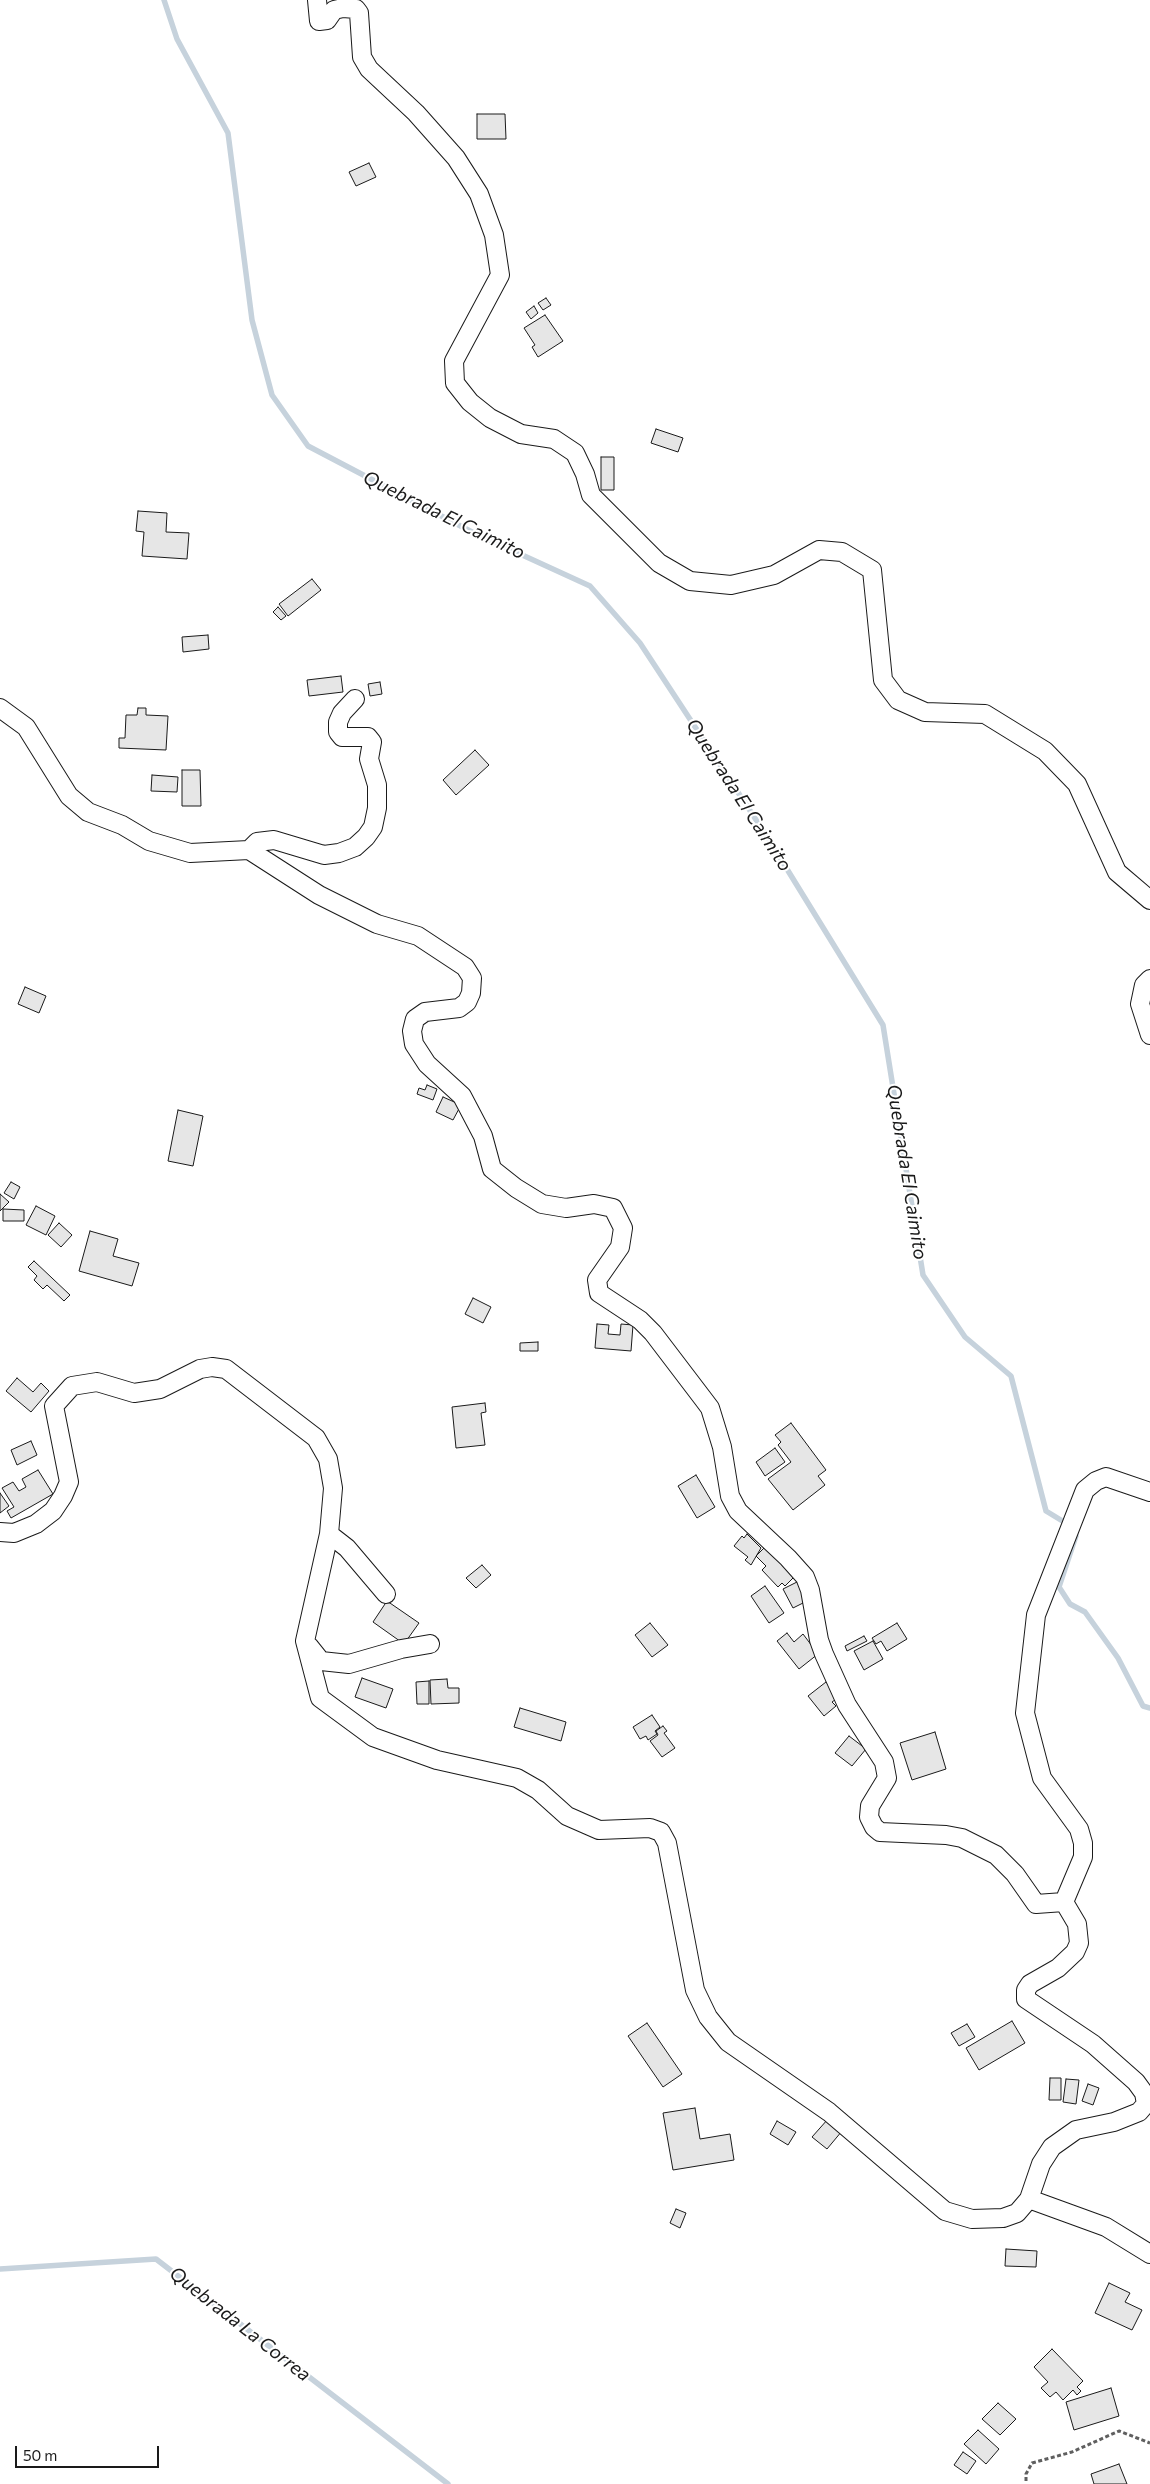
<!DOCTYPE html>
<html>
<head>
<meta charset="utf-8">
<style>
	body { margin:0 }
	#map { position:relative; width:1150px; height:2484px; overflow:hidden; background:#fff; font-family:Commissioner,sans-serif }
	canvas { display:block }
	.scale { position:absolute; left:15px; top:2446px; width:144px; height:22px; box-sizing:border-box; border:2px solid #1a1a1a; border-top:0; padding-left:6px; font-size:15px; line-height:18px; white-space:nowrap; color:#1a1a1a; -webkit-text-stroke:4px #fff; paint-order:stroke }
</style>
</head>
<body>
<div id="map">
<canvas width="1150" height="2484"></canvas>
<div class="scale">50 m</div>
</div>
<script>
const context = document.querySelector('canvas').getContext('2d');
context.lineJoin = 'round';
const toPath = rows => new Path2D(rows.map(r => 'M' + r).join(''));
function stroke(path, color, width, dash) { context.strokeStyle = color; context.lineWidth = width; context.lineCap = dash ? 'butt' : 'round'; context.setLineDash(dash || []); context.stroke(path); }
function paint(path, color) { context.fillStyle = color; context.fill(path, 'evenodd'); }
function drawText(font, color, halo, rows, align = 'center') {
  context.font = font + ' Commissioner,sans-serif'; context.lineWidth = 4; context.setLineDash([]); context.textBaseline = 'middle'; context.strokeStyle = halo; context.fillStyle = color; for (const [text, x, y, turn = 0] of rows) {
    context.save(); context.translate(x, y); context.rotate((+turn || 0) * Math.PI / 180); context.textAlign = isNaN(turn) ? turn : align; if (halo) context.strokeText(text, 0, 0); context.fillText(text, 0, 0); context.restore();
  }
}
const stream = toPath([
	[164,0,177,39,228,133,252,320,272,395,308,446,472,532,590,586,640,643,766,835,883,1025,923,1275,965,1337,1011,1376,1046,1511,1069,1525],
	[1075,1532,1076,1536,1059,1587,1070,1604,1085,1612,1118,1658,1143,1706,1150,1708],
	[0,2269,156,2259,448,2484]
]);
const building = toPath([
	[477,114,505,114,506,139,477,139,477,114],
	[369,163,376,177,356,186,349,172,369,163],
	[546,298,551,305,543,310,538,303,546,298],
	[534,306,538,313,531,319,526,312,534,306],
	[545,315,563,341,538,357,532,347,535,345,524,328,545,315],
	[656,429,683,438,678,452,651,443,656,429],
	[601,457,614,457,614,490,601,490,601,457],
	[138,511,167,513,166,532,189,533,187,559,142,556,144,532,136,531,138,511],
	[312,579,321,590,288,616,279,604,312,579],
	[278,607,286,616,281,620,273,612,278,607],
	[208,635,209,649,183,652,182,637,208,635],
	[341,676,343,692,309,696,307,680,341,676],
	[380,682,382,694,370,696,368,684,380,682],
	[138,708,146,708,146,715,168,716,166,750,119,748,119,738,125,738,126,715,137,715,138,708],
	[475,750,489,765,456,795,443,780,475,750],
	[182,770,200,770,201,806,182,806,182,770],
	[152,775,178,777,177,792,151,791,152,775],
	[25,987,46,996,39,1013,18,1004,25,987],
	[427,1085,437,1089,433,1100,417,1094,419,1088,425,1090,427,1085],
	[443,1097,461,1105,453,1120,436,1112,443,1097],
	[178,1110,203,1116,193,1166,168,1161,178,1110],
	[11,1182,20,1187,14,1199,4,1193,11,1182],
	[0,1194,9,1202,0,1211,0,1194],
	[36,1206,55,1216,46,1235,26,1225,36,1206],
	[3,1209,24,1210,24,1221,3,1221,3,1209],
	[59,1223,72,1235,61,1247,48,1235,59,1223],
	[90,1231,118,1239,113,1256,139,1263,132,1286,79,1271,90,1231],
	[34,1261,70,1295,64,1301,47,1285,43,1289,34,1280,37,1276,28,1267,34,1261],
	[473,1298,491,1307,483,1323,465,1314,473,1298],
	[597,1324,609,1325,608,1334,620,1335,621,1324,633,1325,631,1351,595,1348,597,1324],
	[538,1342,538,1351,520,1351,520,1343,538,1342],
	[17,1378,33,1392,41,1383,49,1391,31,1412,6,1391,17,1378],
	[485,1403,486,1412,481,1413,485,1445,456,1448,452,1407,485,1403],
	[791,1423,826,1470,818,1476,825,1485,793,1510,768,1479,791,1462,778,1445,781,1442,775,1435,791,1423],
	[31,1441,37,1455,17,1465,11,1450,31,1441],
	[775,1448,785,1462,765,1476,756,1462,775,1448],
	[38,1470,53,1494,11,1518,7,1511,14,1507,2,1488,13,1482,19,1491,26,1487,22,1479,38,1470],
	[696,1475,715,1507,697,1518,678,1486,696,1475],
	[0,1493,9,1506,0,1513,0,1493],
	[747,1534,761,1548,751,1565,745,1560,748,1557,734,1546,742,1536,744,1538,747,1534],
	[764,1542,796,1575,785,1586,782,1583,778,1587,762,1570,766,1566,756,1556,764,1548,761,1545,764,1542],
	[482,1565,491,1575,476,1588,466,1578,482,1565],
	[801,1580,811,1599,793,1608,783,1589,801,1580],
	[765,1586,784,1613,769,1623,751,1596,765,1586],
	[387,1601,419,1623,404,1644,373,1622,387,1601],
	[650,1623,668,1645,652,1657,635,1635,650,1623],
	[897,1623,907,1639,887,1651,881,1641,876,1644,872,1638,897,1623],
	[787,1633,794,1642,803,1634,818,1654,799,1669,777,1641,787,1633],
	[864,1636,867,1641,847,1651,845,1646,864,1636],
	[873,1641,883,1659,864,1670,854,1651,873,1641],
	[362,1678,393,1689,386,1708,355,1697,362,1678],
	[447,1679,448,1688,459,1688,459,1703,431,1704,430,1680,447,1679],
	[429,1681,429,1704,417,1704,416,1682,429,1681],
	[826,1682,839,1697,832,1702,836,1706,824,1716,808,1696,826,1682],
	[520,1708,566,1722,561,1741,514,1727,520,1708],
	[652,1715,660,1727,655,1731,657,1734,648,1740,646,1736,640,1739,633,1727,652,1715],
	[663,1726,667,1731,664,1733,675,1748,662,1757,650,1741,658,1735,656,1731,663,1726],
	[935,1732,946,1769,912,1780,900,1743,935,1732],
	[849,1736,866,1749,852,1766,835,1753,849,1736],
	[1012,2021,1025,2043,979,2070,966,2048,1012,2021],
	[647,2023,682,2074,663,2087,628,2036,647,2023],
	[967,2024,975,2037,959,2046,951,2033,967,2024],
	[1050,2078,1061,2078,1061,2100,1049,2100,1050,2078],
	[1066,2079,1079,2080,1076,2104,1063,2102,1066,2079],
	[1088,2084,1099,2088,1093,2105,1082,2101,1088,2084],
	[695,2108,700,2139,730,2134,734,2160,673,2170,663,2113,695,2108],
	[828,2119,842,2131,827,2149,812,2137,828,2119],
	[777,2121,796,2132,788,2145,770,2134,777,2121],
	[676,2209,686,2213,680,2228,670,2223,676,2209],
	[1006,2249,1037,2251,1036,2267,1005,2266,1006,2249],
	[1109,2283,1130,2293,1125,2302,1142,2310,1132,2330,1095,2313,1109,2283],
	[1052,2349,1083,2381,1077,2387,1081,2391,1077,2395,1073,2390,1063,2400,1056,2392,1050,2397,1041,2388,1048,2382,1034,2367,1052,2349],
	[1111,2388,1119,2416,1074,2430,1066,2402,1111,2388],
	[998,2403,1016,2419,1000,2435,982,2419,998,2403],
	[978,2430,999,2449,986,2464,964,2444,978,2430],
	[963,2452,976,2461,967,2474,954,2465,963,2452],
	[1119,2464,1127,2484,1094,2484,1091,2474,1119,2464]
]);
const path = toPath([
	[1026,2481,1026,2474,1032,2463,1072,2452,1119,2431,1150,2443]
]);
const street = toPath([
	[317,0,319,21,327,20,334,10,343,8,356,9,359,13,362,57,369,69,416,113,456,158,479,194,494,235,500,275,454,361,455,383,470,402,490,418,521,434,554,439,575,453,585,474,591,495,659,563,690,581,731,585,774,575,819,550,842,552,872,570,883,680,898,700,925,712,985,714,1045,751,1077,784,1117,872,1150,900],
	[0,708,26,727,69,796,88,812,122,825,149,841,190,853,249,850,319,895,377,924,418,936,465,967,472,978,471,993,467,1002,459,1008,425,1012,415,1019,412,1031,414,1044,427,1064,462,1096,483,1136,492,1169,516,1188,542,1204,566,1208,594,1204,613,1208,623,1228,620,1247,597,1280,599,1293,640,1320,653,1333,704,1400,710,1408,722,1447,730,1496,738,1511,788,1558,805,1577,810,1590,819,1640,824,1654,847,1705,884,1762,887,1778,870,1806,869,1817,874,1827,880,1832,946,1835,962,1838,996,1855,1015,1874,1036,1904,1064,1902],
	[249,850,257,842,274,840,324,855,339,853,355,847,366,837,373,827,377,808,377,785,369,759,372,742,368,737,342,737,338,732,338,722,342,713,355,699],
	[1150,979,1144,985,1140,1004,1150,1035],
	[1150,1492,1106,1477,1096,1481,1085,1490,1036,1615,1025,1713,1042,1778,1079,1829,1083,1843,1083,1857,1064,1902,1077,1924,1079,1943,1075,1952,1058,1968,1030,1984,1026,1990,1026,1999,1093,2044,1136,2082,1144,2093,1146,2104,1139,2112,1114,2122,1076,2130,1052,2147,1041,2164,1029,2199,1106,2227,1150,2254],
	[0,1532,14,1533,36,1524,53,1511,63,1496,69,1482,54,1406,72,1386,97,1382,134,1393,160,1389,200,1369,212,1367,226,1369,316,1438,328,1459,333,1488,329,1534,305,1641,320,1698,373,1737,437,1760,517,1778,538,1790,567,1816,599,1830,650,1828,661,1832,667,1843,695,1990,708,2017,728,2042,829,2112,945,2211,972,2219,1003,2218,1017,2213,1029,2199],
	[329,1534,347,1548,386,1594],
	[309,1646,321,1661,349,1664,401,1649,430,1644]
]);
const waterNames = [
	["Quebrada El Caimito",444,515,26],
	["Quebrada El Caimito",739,795,57],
	["Quebrada El Caimito",907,1172,81],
	["Quebrada La Correa",240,2324,38]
];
stroke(stream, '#c6d2dc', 5.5);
paint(building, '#e6e6e6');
stroke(building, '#1a1a1a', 1);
stroke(street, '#1a1a1a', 20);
stroke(path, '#5f5f5f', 3, [4, 2.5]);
stroke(street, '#fff', 18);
drawText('italic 19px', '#1a1a1a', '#fff', waterNames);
</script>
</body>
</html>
